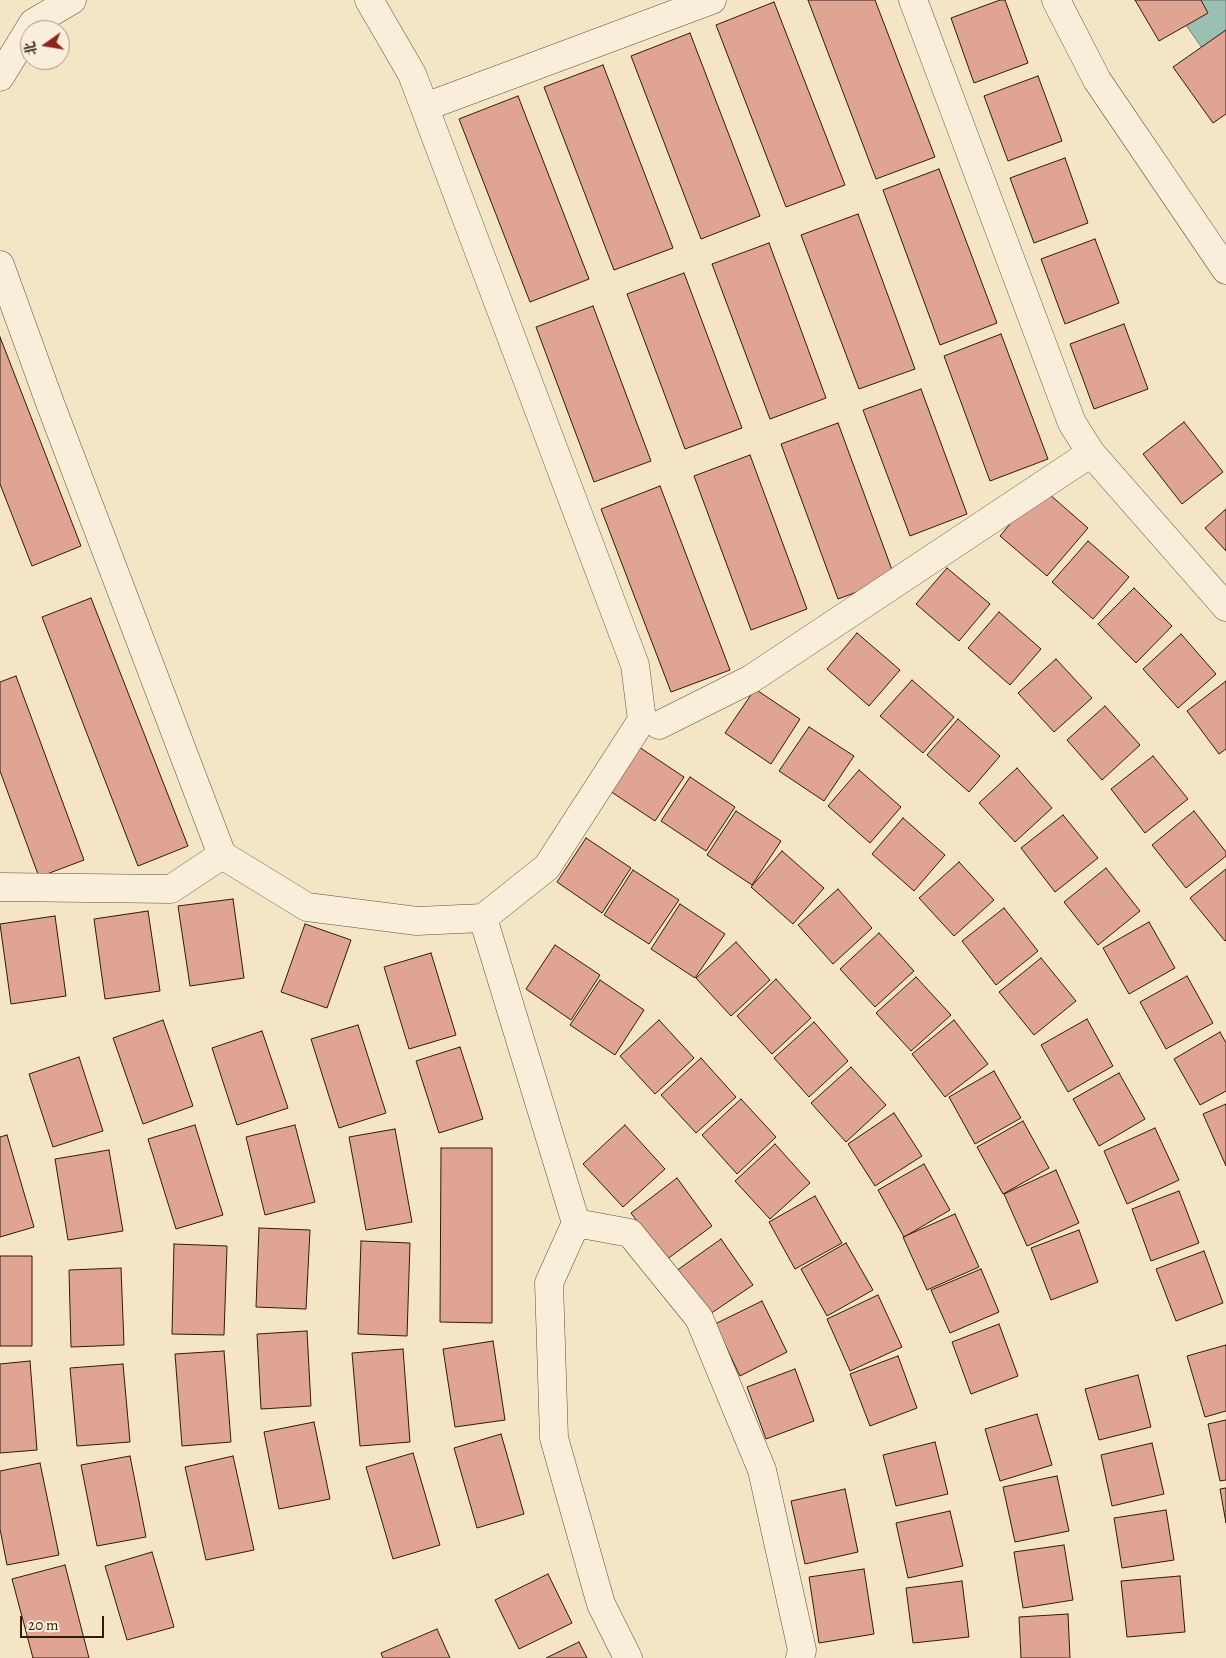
<!DOCTYPE html>
<html>
<head>
<meta charset="utf-8">
<style>
	body { margin:0 }
	#map { position:relative; width:1226px; height:1658px; overflow:hidden; background:#f4e5c5; font-family:Alegreya,"Noto Serif SC",serif }
	canvas { display:block }
	.north { position:absolute; left:20px; top:20px; width:50px; height:50px; box-sizing:border-box; background:#f8eed9; border:1px solid #a89a86; border-radius:50%; rotate:257deg; font-size:14px; font-weight:700; line-height:20px; text-align:center; color:#301b0a }
	.north::after { content:''; display:block; margin:auto; width:18px; height:22px; background:#8f2418; clip-path:polygon(50% 0,100% 100%,50% 72%,0 100%) }
	.scale { position:absolute; left:20px; top:1616px; width:84px; height:22px; box-sizing:border-box; border:2px solid #301b0a; border-top:0; padding-left:6px; font-size:15px; line-height:18px; white-space:nowrap; color:#301b0a; -webkit-text-stroke:4px #f8eed9; paint-order:stroke }
</style>
</head>
<body>
<div id="map">
<canvas width="1226" height="1658"></canvas>
<div class="north">北</div>
<div class="scale">20 m</div>
</div>
<script>
const context = document.querySelector('canvas').getContext('2d');
context.lineJoin = 'round';
function paint(path, color) { context.fillStyle = color; context.fill(path, 'evenodd'); }
const toPath = rows => new Path2D(rows.map(r => 'M' + r).join(''));
function stroke(path, color, width, dash) { context.strokeStyle = color; context.lineWidth = width; context.lineCap = dash ? 'butt' : 'round'; context.setLineDash(dash || []); context.stroke(path); }
const water = toPath([
	[1175,0,1226,0,1226,82,1181,18,1175,0]
]);
const building = toPath([
	[808,0,875,0,935,157,876,179,808,0],
	[1000,0,1005,0,1028,63,974,83,951,18,1000,0],
	[1135,0,1201,0,1208,13,1159,41,1135,0],
	[774,2,845,185,786,207,716,25,774,2],
	[1226,30,1226,114,1213,123,1173,67,1226,30],
	[690,33,760,216,701,239,631,56,690,33],
	[603,65,673,248,614,270,544,87,603,65],
	[1038,76,1062,141,1008,161,984,96,1038,76],
	[518,96,589,279,530,302,459,119,518,96],
	[1065,158,1088,223,1034,243,1010,178,1065,158],
	[939,169,997,323,940,345,883,190,939,169],
	[858,214,915,369,859,389,801,235,858,214],
	[1095,239,1119,303,1065,324,1041,259,1095,239],
	[769,243,826,398,770,419,712,264,769,243],
	[684,273,742,428,685,449,627,294,684,273],
	[593,306,651,461,594,482,536,327,593,306],
	[1124,324,1148,389,1094,409,1070,344,1124,324],
	[1001,334,1048,459,990,481,944,356,1001,334],
	[0,337,81,546,32,566,0,484,0,337],
	[921,389,967,514,910,536,863,410,921,389],
	[1184,422,1223,472,1182,504,1143,454,1184,422],
	[838,423,895,578,838,599,781,444,838,423],
	[750,455,807,609,751,630,694,476,750,455],
	[660,486,730,670,671,692,601,509,660,486],
	[1041,487,1088,528,1047,576,1000,536,1041,487],
	[1226,509,1226,551,1205,528,1226,509],
	[1088,541,1129,577,1093,619,1052,582,1088,541],
	[947,568,990,604,959,641,916,604,947,568],
	[1134,588,1172,626,1136,663,1098,624,1134,588],
	[91,598,188,846,138,866,42,617,91,598],
	[999,612,1041,649,1010,685,968,648,999,612],
	[857,633,900,670,869,706,827,669,857,633],
	[1181,634,1216,674,1178,708,1143,669,1181,634],
	[1056,659,1092,698,1054,732,1018,693,1056,659],
	[16,676,84,860,39,877,0,771,0,682,16,676],
	[912,680,954,717,923,753,880,716,912,680],
	[1226,681,1226,749,1219,754,1187,711,1226,681],
	[755,689,800,719,771,764,725,733,755,689],
	[1105,706,1140,745,1102,780,1067,740,1105,706],
	[958,719,1000,756,969,792,927,755,958,719],
	[809,727,854,756,824,801,779,771,809,727],
	[639,747,684,777,655,821,610,791,639,747],
	[1153,756,1188,799,1145,833,1111,789,1153,756],
	[1017,768,1052,808,1015,842,979,803,1017,768],
	[859,770,901,807,870,843,828,806,859,770],
	[690,777,735,807,706,851,661,821,690,777],
	[736,811,781,841,752,885,707,855,736,811],
	[1194,811,1226,852,1226,856,1186,888,1152,845,1194,811],
	[1063,815,1098,858,1055,892,1021,848,1063,815],
	[903,818,945,855,914,891,872,854,903,818],
	[586,838,631,868,602,913,557,882,586,838],
	[782,851,824,888,793,924,751,887,782,851],
	[959,862,994,900,954,936,919,898,959,862],
	[1106,868,1140,911,1098,945,1064,902,1106,868],
	[1226,869,1226,940,1225,941,1190,898,1226,869],
	[633,870,679,900,649,944,604,915,633,870],
	[838,889,872,928,833,964,798,925,838,889],
	[233,899,244,978,190,986,178,906,233,899],
	[680,904,725,934,695,978,651,949,680,904],
	[1004,908,1038,951,996,985,962,941,1004,908],
	[148,911,160,991,105,999,94,919,148,911],
	[55,916,66,996,11,1004,0,924,55,916],
	[1149,922,1175,968,1129,994,1103,948,1149,922],
	[305,924,351,940,327,1008,281,992,305,924],
	[879,933,914,971,875,1007,840,969,879,933],
	[736,942,770,980,731,1016,696,978,736,942],
	[555,945,600,975,571,1020,526,989,555,945],
	[431,953,456,1035,409,1049,384,967,431,953],
	[1041,958,1076,1001,1034,1035,999,992,1041,958],
	[1187,976,1213,1023,1166,1049,1140,1002,1187,976],
	[916,977,951,1015,911,1051,876,1013,916,977],
	[776,979,811,1018,772,1054,737,1016,776,979],
	[600,980,644,1010,615,1055,570,1025,600,980],
	[1087,1019,1113,1066,1068,1092,1041,1045,1087,1019],
	[163,1020,193,1106,143,1124,113,1038,163,1020],
	[659,1020,694,1058,655,1094,620,1056,659,1020],
	[954,1020,988,1064,945,1097,912,1054,954,1020],
	[814,1022,848,1061,809,1097,774,1058,814,1022],
	[358,1025,386,1113,339,1128,311,1039,358,1025],
	[262,1031,288,1108,237,1125,212,1048,262,1031],
	[1220,1032,1226,1043,1226,1091,1200,1105,1174,1059,1220,1032],
	[460,1047,483,1119,439,1133,416,1061,460,1047],
	[79,1057,103,1131,53,1147,29,1074,79,1057],
	[701,1058,736,1097,696,1133,661,1095,701,1058],
	[851,1067,886,1105,846,1142,811,1103,851,1067],
	[994,1071,1021,1118,975,1144,949,1097,994,1071],
	[1119,1073,1145,1119,1099,1146,1073,1099,1119,1073],
	[741,1099,776,1137,737,1174,702,1135,741,1099],
	[1226,1104,1226,1166,1203,1114,1226,1104],
	[894,1113,922,1156,875,1186,848,1144,894,1113],
	[1023,1121,1049,1168,1003,1194,977,1147,1023,1121],
	[195,1125,223,1215,176,1229,148,1139,195,1125],
	[295,1125,315,1202,265,1215,246,1137,295,1125],
	[625,1125,665,1169,623,1207,583,1164,625,1125],
	[1155,1128,1179,1180,1127,1204,1104,1151,1155,1128],
	[395,1129,412,1222,366,1230,349,1137,395,1129],
	[7,1135,34,1227,0,1237,0,1137,7,1135],
	[775,1144,810,1183,770,1219,735,1181,775,1144],
	[441,1148,492,1148,492,1323,440,1322,441,1148],
	[109,1150,123,1231,68,1240,55,1159,109,1150],
	[924,1164,950,1210,904,1237,878,1190,924,1164],
	[1056,1170,1079,1223,1027,1246,1004,1194,1056,1170],
	[677,1178,712,1226,666,1260,631,1213,677,1178],
	[1179,1191,1199,1243,1151,1261,1132,1209,1179,1191],
	[815,1196,842,1243,795,1269,769,1222,815,1196],
	[955,1214,979,1267,927,1290,903,1237,955,1214],
	[259,1228,310,1230,306,1309,256,1307,259,1228],
	[1079,1230,1098,1282,1051,1300,1031,1248,1079,1230],
	[721,1239,753,1285,707,1316,676,1271,721,1239],
	[361,1241,410,1243,407,1336,358,1334,361,1241],
	[846,1243,873,1290,827,1316,801,1269,846,1243],
	[174,1244,227,1246,224,1335,172,1334,174,1244],
	[1204,1251,1223,1303,1176,1321,1156,1269,1204,1251],
	[0,1256,32,1256,32,1346,0,1346,0,1256],
	[121,1268,124,1345,71,1347,69,1270,121,1268],
	[981,1269,999,1312,950,1333,931,1290,981,1269],
	[878,1295,902,1347,850,1371,827,1319,878,1295],
	[762,1301,787,1352,740,1376,715,1324,762,1301],
	[999,1324,1018,1376,971,1394,952,1342,999,1324],
	[307,1331,311,1406,261,1409,257,1334,307,1331],
	[493,1341,505,1420,455,1427,443,1349,493,1341],
	[1226,1345,1226,1411,1205,1417,1187,1356,1226,1345],
	[403,1349,410,1442,360,1446,352,1353,403,1349],
	[224,1351,231,1442,182,1446,175,1354,224,1351],
	[898,1356,917,1408,870,1426,850,1374,898,1356],
	[30,1361,37,1450,0,1453,0,1364,30,1361],
	[123,1364,130,1442,77,1446,70,1368,123,1364],
	[795,1369,814,1421,766,1439,747,1387,795,1369],
	[1138,1375,1151,1427,1099,1440,1085,1389,1138,1375],
	[1037,1414,1052,1465,1000,1481,985,1429,1037,1414],
	[1226,1420,1226,1480,1220,1481,1208,1424,1226,1420],
	[314,1422,330,1499,279,1509,264,1432,314,1422],
	[501,1434,524,1514,477,1528,454,1448,501,1434],
	[935,1442,948,1494,896,1506,883,1455,935,1442],
	[1152,1443,1164,1494,1112,1506,1101,1455,1152,1443],
	[413,1453,440,1545,393,1559,366,1467,413,1453],
	[130,1456,146,1537,97,1546,81,1465,130,1456],
	[233,1456,254,1550,206,1560,185,1467,233,1456],
	[40,1463,59,1555,7,1565,0,1529,0,1471,40,1463],
	[1057,1476,1069,1531,1015,1542,1003,1487,1057,1476],
	[1226,1488,1226,1523,1220,1489,1226,1488],
	[845,1489,858,1552,805,1564,791,1501,845,1489],
	[1166,1510,1174,1560,1122,1568,1114,1518,1166,1510],
	[950,1511,963,1566,908,1578,896,1523,950,1511],
	[1064,1545,1073,1600,1023,1608,1014,1552,1064,1545],
	[152,1552,174,1627,127,1640,105,1566,152,1552],
	[65,1565,89,1658,33,1658,12,1579,65,1565],
	[864,1569,874,1634,819,1643,809,1577,864,1569],
	[548,1574,572,1623,519,1649,495,1600,548,1574],
	[1180,1576,1185,1632,1127,1637,1121,1581,1180,1576],
	[962,1581,969,1637,913,1643,906,1588,962,1581],
	[1068,1614,1070,1658,1021,1658,1019,1617,1068,1614],
	[437,1629,450,1658,383,1658,381,1653,437,1629],
	[579,1642,587,1658,546,1658,579,1642]
]);
const minor = toPath([
	[913,0,1072,423,1091,453,1226,607],
	[1056,0,1097,80,1226,270],
	[0,77,33,23,72,0],
	[425,107,712,0],
	[0,265,50,403,222,855,307,907,417,921,483,918,547,867,642,720,635,665,412,74,369,0],
	[659,725,751,679,1091,453],
	[0,887,171,889,222,855],
	[483,918,576,1223],
	[628,1658,601,1604,554,1438,549,1283,576,1223,630,1233,699,1318,762,1470,802,1650,800,1658]
]);
paint(water, '#9cbfb3');
stroke(water, '#717d6f', 1);
paint(building, '#dfa592');
stroke(building, '#301b0a', 1);
stroke(minor, '#614e39', 29);
stroke(minor, '#f8eed9', 28);
</script>
</body>
</html>
